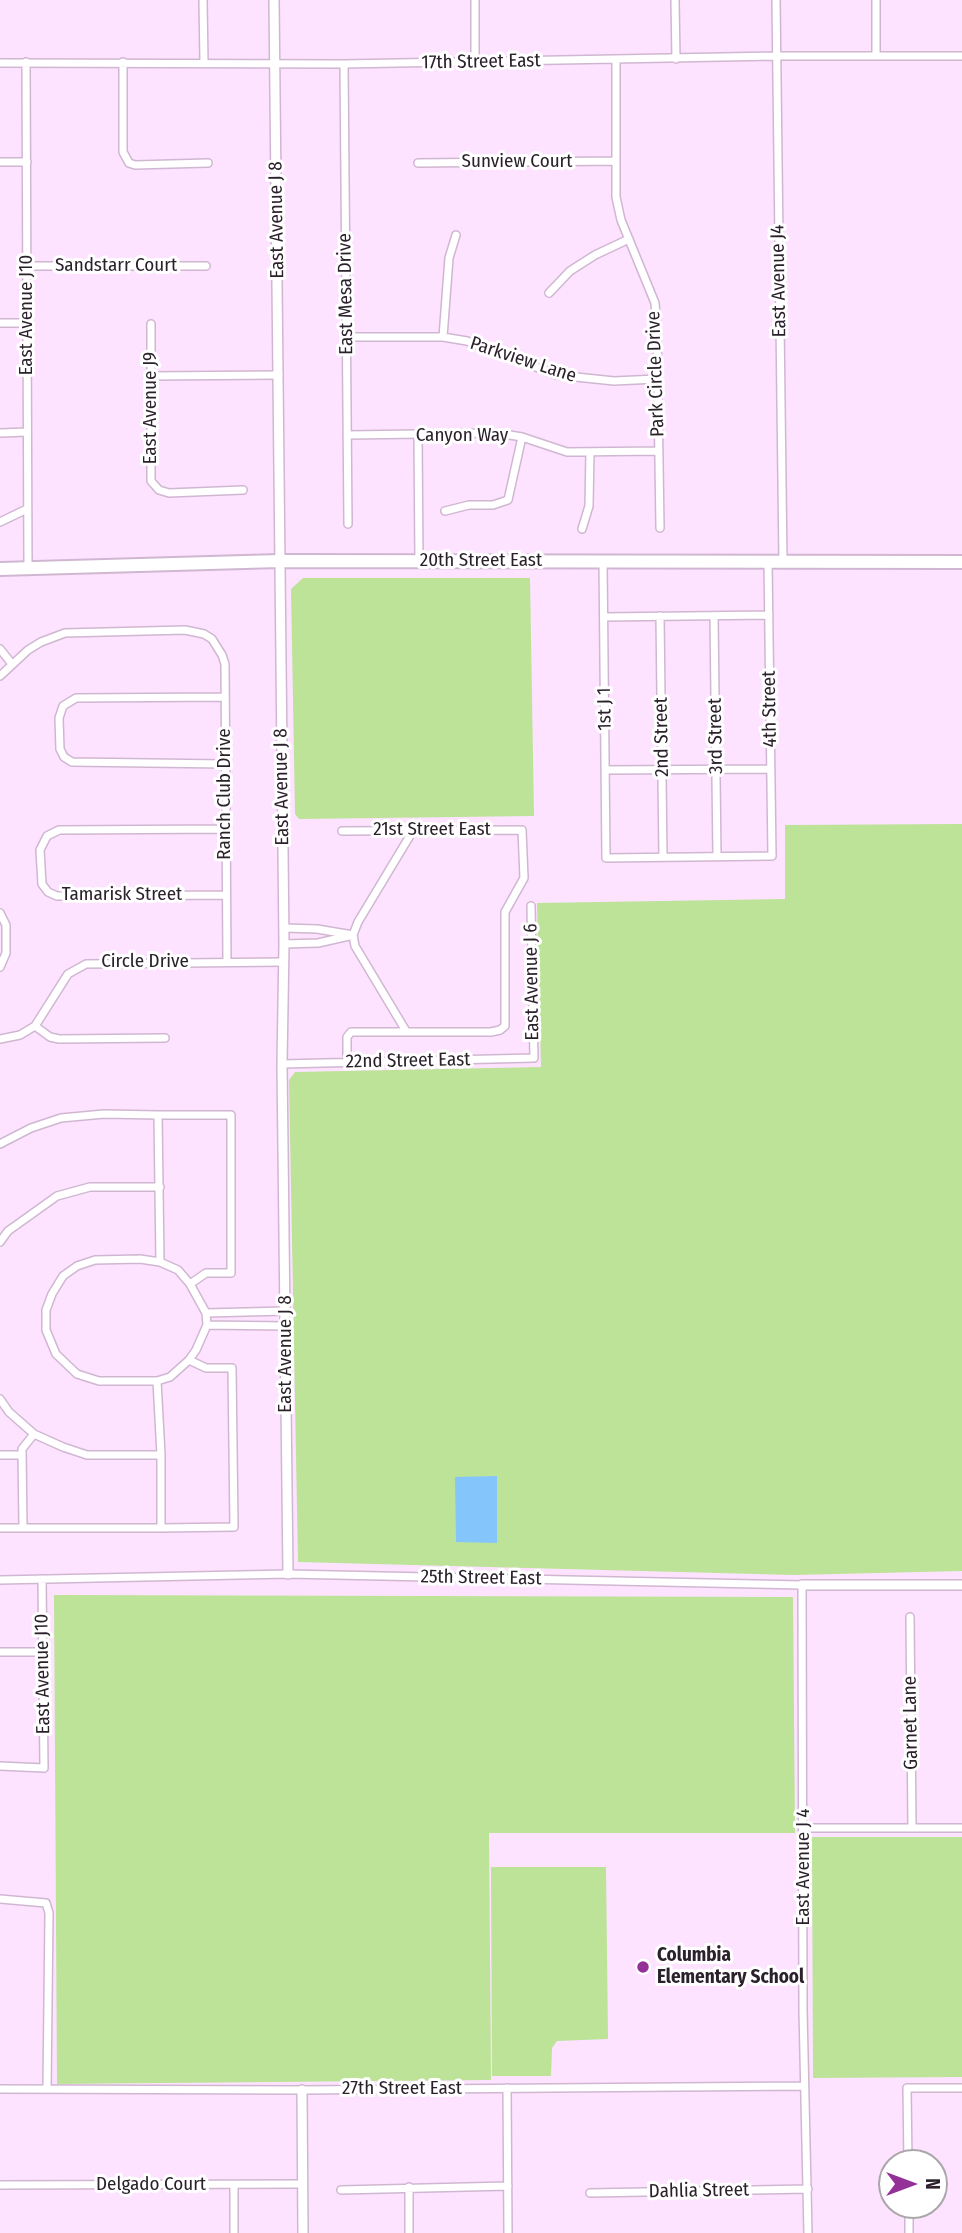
<!DOCTYPE html>
<html>
<head>
<meta charset="utf-8">
<style>
	body { margin:0 }
	#map { position:relative; width:962px; height:2233px; overflow:hidden; background:#fde3ff; font-family:"Fira Sans Condensed",sans-serif }
	canvas { display:block }
	.north { position:absolute; left:878px; top:2149px; width:70px; height:70px; box-sizing:border-box; background:#fff; border:2px solid #aaa6aa; border-radius:50%; rotate:90deg; font-size:19px; font-weight:700; line-height:28px; text-align:center; color:#2a212b }
	.north::after { content:''; display:block; margin:auto; width:24px; height:32px; background:#943198; clip-path:polygon(50% 0,100% 100%,50% 72%,0 100%) }
</style>
</head>
<body>
<div id="map">
<canvas width="962" height="2233"></canvas>
<div class="north">N</div>
</div>
<script>
const context = document.querySelector('canvas').getContext('2d');
context.lineJoin = 'round';
function paint(path, color) { context.fillStyle = color; context.fill(path, 'evenodd'); }
const toPath = rows => new Path2D(rows.map(r => 'M' + r).join(''));
function stroke(path, color, width, dash) { context.strokeStyle = color; context.lineWidth = width; context.lineCap = dash ? 'butt' : 'round'; context.setLineDash(dash || []); context.stroke(path); }
function drawText(font, color, halo, rows, align = 'center') {
  context.font = font + ' "Fira Sans Condensed",sans-serif'; context.lineWidth = 6; context.setLineDash([]); context.textBaseline = 'middle'; context.strokeStyle = halo; context.fillStyle = color; for (const [text, x, y, turn = 0] of rows) {
    context.save(); context.translate(x, y); context.rotate((+turn || 0) * Math.PI / 180); context.textAlign = isNaN(turn) ? turn : align; if (halo) context.strokeText(text, 0, 0); context.fillText(text, 0, 0); context.restore();
  }
}
const green = toPath([
	[303,578,530,578,534,816,299,819,295,814,291,589],
	[962,824,962,1571,794,1575,298,1562,289,1080,295,1072,541,1067,537,903,785,899,785,825],
	[54,1595,793,1597,795,1833,489,1833,491,2080,57,2084],
	[812,1837,962,1837,962,2077,813,2078],
	[491,1867,606,1867,608,2039,557,2041,552,2048,551,2076,492,2076]
]);
const water = toPath([
	[497,1476,497,1543,456,1542,455,1477]
]);
const minor = toPath([
	[203,0,204,62],
	[475,0,475,62],
	[675,0,676,59],
	[776,0,783,562],
	[876,56,876,0],
	[616,59,616,197,621,220,655,303,657,328,660,528],
	[26,62,28,568],
	[123,62,123,152,129,163,135,165,208,163],
	[0,63,344,64,776,56,962,56],
	[344,64,348,524],
	[0,162,27,162],
	[418,163,616,161],
	[27,266,206,266],
	[549,293,570,271,595,255,629,239],
	[0,323,27,323],
	[151,324,151,481,159,490,169,493,243,490],
	[347,337,443,337,467,341,557,375,614,381,657,379],
	[443,337,449,258,456,235],
	[151,376,279,375],
	[0,433,27,432],
	[347,435,497,433,522,437,567,452,659,451],
	[418,436,419,561],
	[445,511,469,505,493,505,508,500,522,437],
	[0,522,27,509],
	[582,529,589,506,590,452],
	[603,561,606,858,772,856,768,562],
	[660,616,663,857],
	[714,616,717,856],
	[604,617,769,615],
	[0,649,12,664],
	[0,676,28,650,41,642,65,633,185,630,204,634,212,639,222,655,225,664,227,962],
	[225,697,76,698,63,706,59,718,60,749,64,757,72,762,225,764],
	[605,770,771,769],
	[225,829,59,830,47,836,40,850,42,884,48,892,57,896,226,895],
	[342,831,522,830,524,878,505,912,505,1026,500,1030,491,1032,351,1032,347,1037,347,1062],
	[0,913,6,925,6,953,0,967],
	[284,928,317,929,353,935],
	[284,944,318,943,349,936],
	[35,1026,50,1037,59,1039,165,1038],
	[406,1031,355,946,353,935,358,922,414,829],
	[0,1039,20,1035,35,1026,68,974,86,964,284,962],
	[282,1064,534,1058,531,906],
	[0,1144,31,1128,61,1118,104,1114,158,1115],
	[0,1242,8,1231,57,1196,90,1187,160,1187],
	[140,1259,160,1262,178,1270,190,1284,206,1313,207,1325,196,1350,189,1360,170,1377,157,1381,99,1381,77,1374,56,1354,46,1330,46,1310,52,1294,63,1276,77,1266,95,1260,140,1259],
	[160,1262,158,1115,231,1115,231,1273,206,1273,190,1284],
	[206,1313,286,1311],
	[207,1325,286,1326],
	[0,1399,9,1412,34,1434,63,1447,87,1455,161,1455,157,1381],
	[0,1455,22,1455],
	[0,1528,161,1528,161,1455],
	[23,1528,22,1449,34,1434],
	[161,1528,234,1527,232,1368,206,1368,189,1360],
	[0,1580,288,1574,802,1585,803,2010,808,2233],
	[910,1617,912,1828],
	[0,1652,43,1652],
	[0,1766,44,1768,42,1579],
	[804,1828,962,1828],
	[0,1899,46,1903,49,1913,47,2089],
	[507,2088,508,2233],
	[0,2089,302,2090,804,2086],
	[908,2163,907,2088,962,2088],
	[0,2185,303,2184],
	[234,2185,234,2233],
	[409,2187,409,2233],
	[341,2190,508,2186],
	[590,2193,808,2189],
	[909,2205,909,2233]
]);
const tertiary = toPath([
	[274,0,284,944,282,1064,288,1574],
	[802,1585,962,1585],
	[302,2090,303,2233]
]);
const primary = toPath([
	[0,569,279,561,962,562]
]);
const markers = [
	[643,1967,7,"#943198"]
];
const streetNames = [
	["17th Street East",481,62,-1],
	["Sunview Court",517,162],
	["East Avenue J 8",277,220,-91],
	["Sandstarr Court",116,266],
	["East Avenue J4",779,281,-91],
	["East Mesa Drive",346,294,-91],
	["East Avenue J10",27,315,-90],
	["Parkview Lane",523,360,18],
	["Park Circle Drive",656,374,-92],
	["East Avenue J9",151,408,-90],
	["Canyon Way",462,436],
	["20th Street East",481,561],
	["1st J 1",605,709,-91],
	["4th Street",770,709,-91],
	["3rd Street",716,736,-91],
	["2nd Street",662,737,-91],
	["East Avenue J 8",282,787,-91],
	["Ranch Club Drive",225,794,-90],
	["21st Street East",432,830],
	["Tamarisk Street",122,895],
	["Circle Drive",145,962],
	["East Avenue J 6",532,982,-91],
	["22nd Street East",408,1061,-1],
	["East Avenue J 8",286,1354,-90],
	["25th Street East",481,1578,1],
	["East Avenue J10",43,1674,-91],
	["Garnet Lane",911,1723,-91],
	["East Avenue J 4",804,1867,-90],
	["27th Street East",402,2089],
	["Delgado Court",151,2185],
	["Dahlia Street",699,2191,-1]
];
const poiNames = [
	["Columbia",657,1956],
	["Elementary School",657,1978]
];
paint(green, '#bce398');
paint(water, '#84c6fb');
stroke(minor, '#d0b7d1', 10);
stroke(tertiary, '#d0b7d1', 12);
stroke(primary, '#d0b7d1', 16);
stroke(minor, '#fff', 7);
stroke(tertiary, '#fff', 9);
stroke(primary, '#fff', 12);
for (const [x, y, r, color] of markers) { const dot = new Path2D(); dot.arc(x, y, r, 0, 2 * Math.PI); context.fillStyle = color; context.fill(dot); stroke(dot, '#fff', 2.5); }
drawText('19px', '#2a212b', '#fff', streetNames);
drawText('bold 19px', '#2a212b', '#fff', poiNames, 'left');
</script>
</body>
</html>
